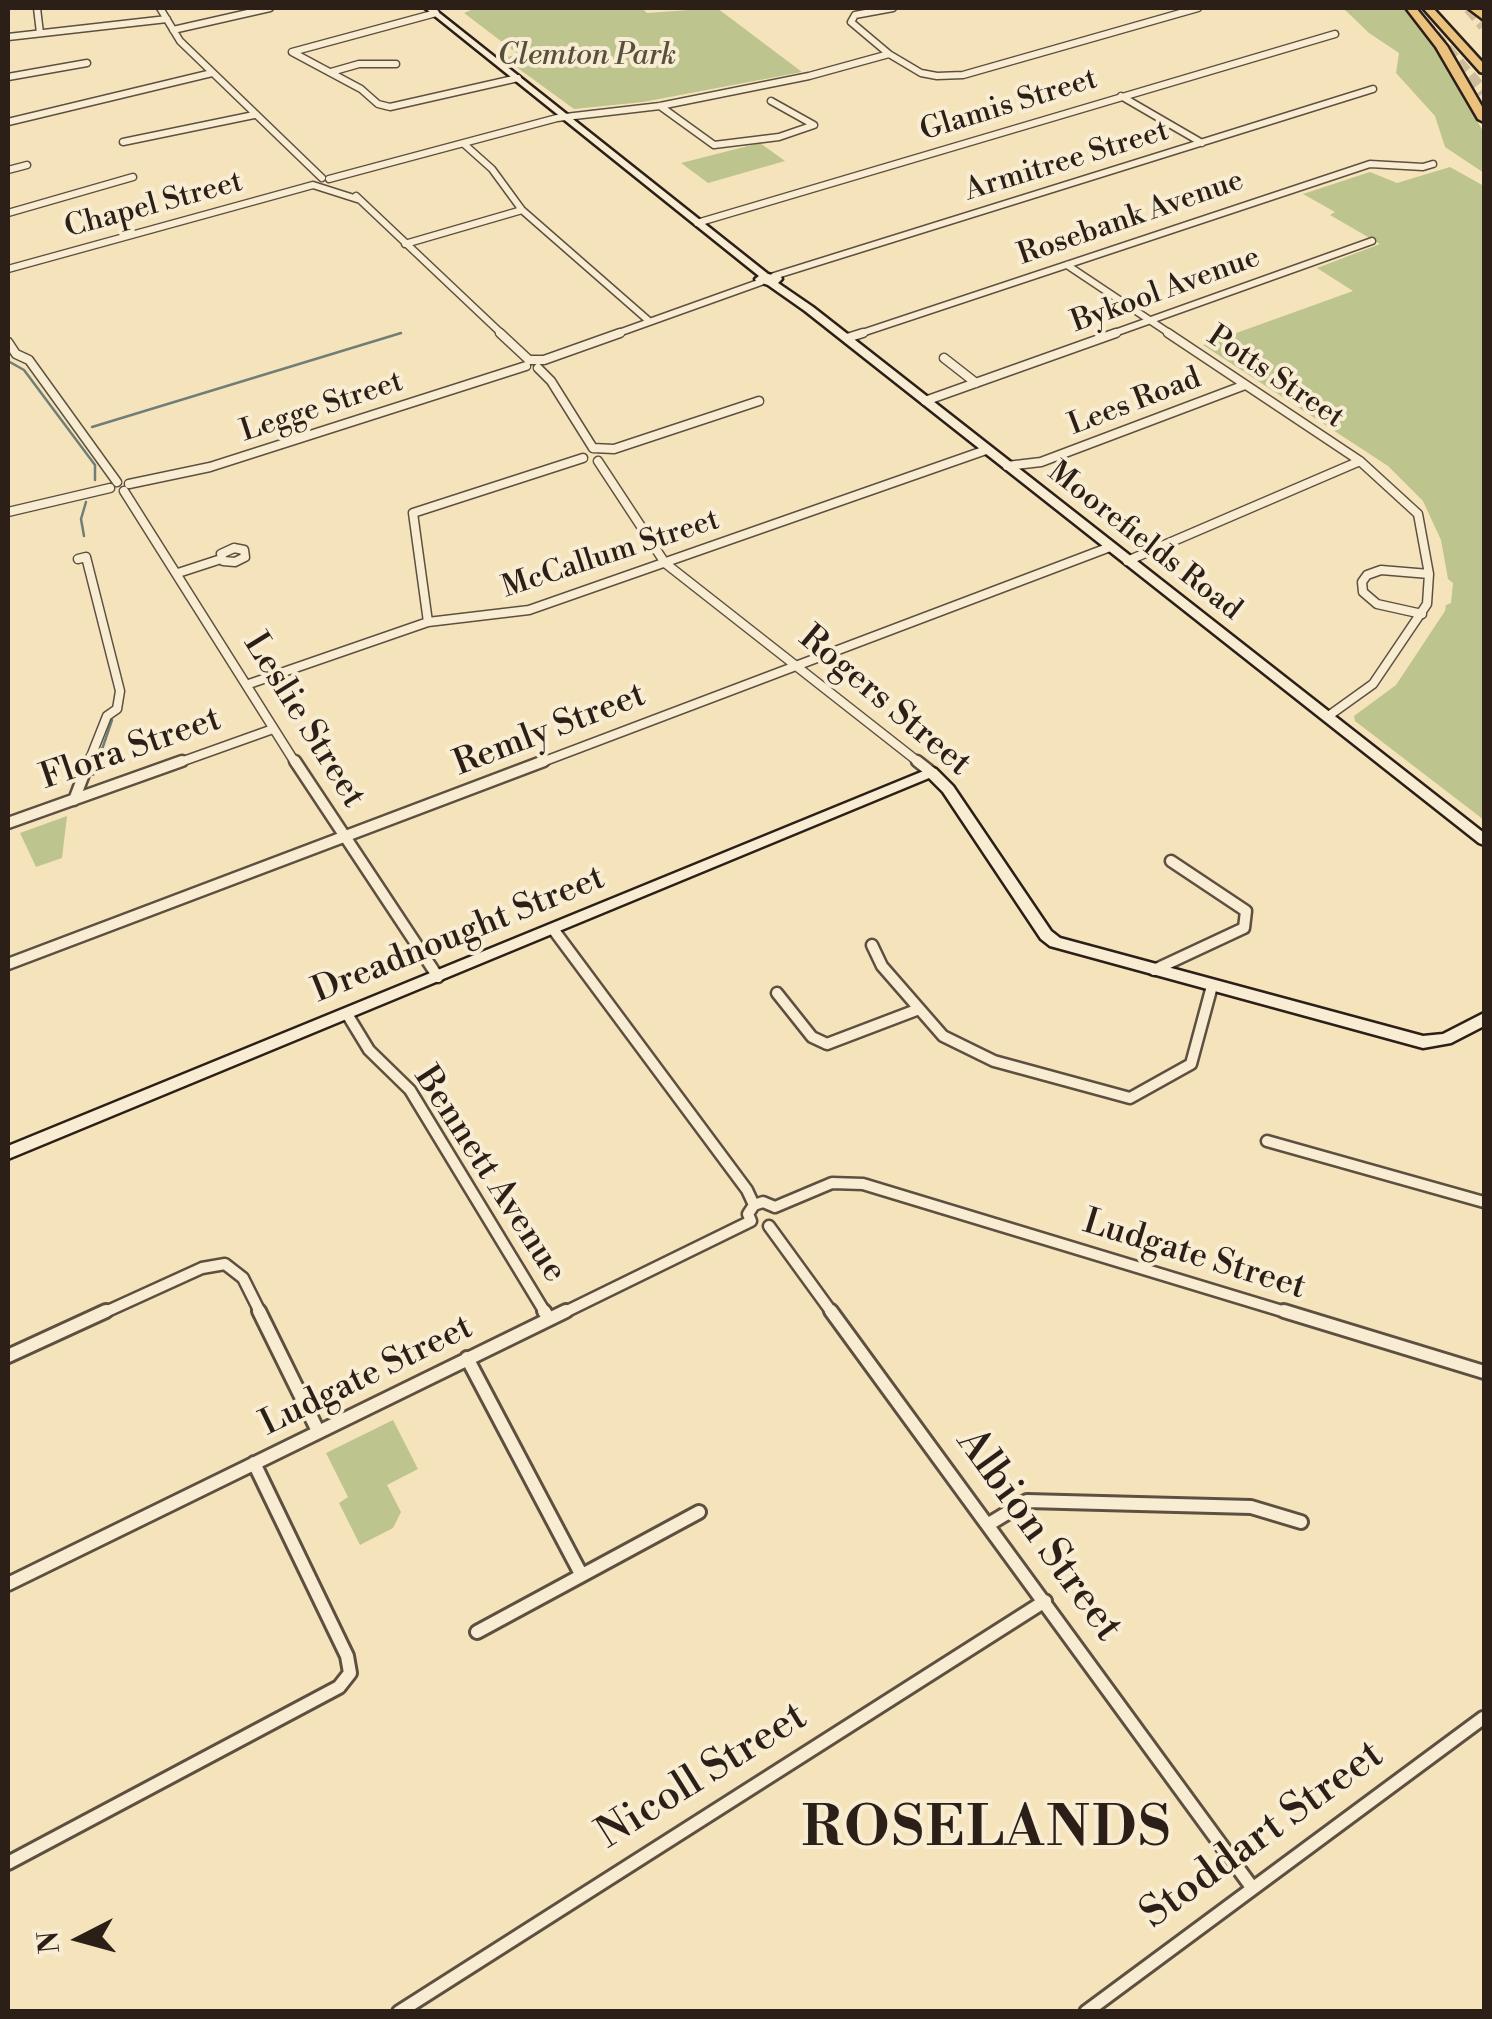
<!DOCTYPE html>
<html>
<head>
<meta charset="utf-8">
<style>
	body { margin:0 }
	#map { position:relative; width:1492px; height:2019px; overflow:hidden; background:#f5e4bb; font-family:"Libre Bodoni",serif }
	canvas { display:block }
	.frame { position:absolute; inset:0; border:10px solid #2b1f18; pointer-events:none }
	.north { position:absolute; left:30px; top:1889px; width:100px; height:100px; -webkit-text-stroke:8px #f8edd3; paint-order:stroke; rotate:264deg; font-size:28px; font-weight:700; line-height:40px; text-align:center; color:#2b1f18 }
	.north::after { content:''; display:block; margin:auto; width:35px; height:45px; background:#2b1f18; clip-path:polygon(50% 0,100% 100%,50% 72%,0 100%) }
</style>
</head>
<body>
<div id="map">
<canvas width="1492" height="2019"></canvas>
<div class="frame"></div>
<div class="north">N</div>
</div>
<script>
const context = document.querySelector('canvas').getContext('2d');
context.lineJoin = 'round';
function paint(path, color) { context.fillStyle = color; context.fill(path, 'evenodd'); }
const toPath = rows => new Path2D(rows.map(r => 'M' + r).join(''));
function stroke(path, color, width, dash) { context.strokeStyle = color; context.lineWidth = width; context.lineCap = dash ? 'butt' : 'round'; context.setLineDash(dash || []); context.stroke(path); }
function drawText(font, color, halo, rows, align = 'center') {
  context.font = font + ' "Libre Bodoni",serif'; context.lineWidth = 8; context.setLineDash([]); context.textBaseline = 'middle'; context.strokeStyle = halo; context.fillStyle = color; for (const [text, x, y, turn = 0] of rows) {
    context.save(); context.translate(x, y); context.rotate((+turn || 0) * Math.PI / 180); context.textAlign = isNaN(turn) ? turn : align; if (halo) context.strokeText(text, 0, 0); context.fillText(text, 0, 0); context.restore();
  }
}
const green = toPath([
	[476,8,642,8,647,13,717,8,802,72,643,102,574,109,504,58,518,54,464,13],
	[1343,8,1407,8,1429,36,1484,133,1484,173,1445,147,1435,116,1396,73,1399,53,1369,33],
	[760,143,785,161,708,183,681,163],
	[1450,167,1484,186,1484,820,1355,721,1354,716,1396,685,1445,611,1446,605,1451,603,1453,583,1448,579,1441,540,1423,501,1388,466,1203,345,1353,291,1317,268,1380,244,1330,215,1335,212,1303,194,1370,172,1397,183],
	[67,816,62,858,36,867,20,833],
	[393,1420,418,1469,387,1485,401,1512,393,1528,360,1545,339,1503,348,1497,326,1453]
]);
const streamFar1 = toPath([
	[8,361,24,370,95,465,95,480],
	[92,427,401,333],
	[84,536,81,519,86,502],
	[97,764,112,720]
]);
const stream = toPath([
	[93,774,97,761]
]);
const highwayTunnel = toPath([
	[1411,8,1484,92],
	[1469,8,1484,26]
]);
const streetFar3 = toPath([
	[37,8,40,33],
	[160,8,180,41,322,178],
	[893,8,855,15,851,22,889,54,921,73,937,76,963,75,1198,8],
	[436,13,292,52,361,89,378,104,390,107,518,78],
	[173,30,270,8],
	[8,37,167,19],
	[331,72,359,64,396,64],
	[8,77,87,63],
	[1121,96,1202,143],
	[660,106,714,145,779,137,814,125,771,101],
	[8,122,212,73],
	[123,142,254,115],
	[464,144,492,169,522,210,649,321],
	[8,170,27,165],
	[329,179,557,118,660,106,809,76,889,54],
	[356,196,503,335],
	[8,213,133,177],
	[697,223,1335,34],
	[405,244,522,210],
	[1067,265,1172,335],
	[8,269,313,185,357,199],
	[774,276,1373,89],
	[613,335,761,282],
	[856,335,1370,164,1423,167,1433,164],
	[1109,335,1372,241]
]);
const streetFar2 = toPath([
	[500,333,529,360],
	[1168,333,1360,461,1418,514,1429,574,1427,604,1373,684,1327,717],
	[847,338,863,333],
	[8,342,16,354,29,360,117,482],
	[944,358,976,383],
	[529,360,544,360,620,333],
	[538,368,551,381,593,448],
	[925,401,1116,333],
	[593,448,614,449,759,401],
	[598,461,665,563,921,764],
	[1007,466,1041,462,1245,385],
	[129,484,210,467,526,366],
	[124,491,296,764],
	[8,512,110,488],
	[234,548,244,550,245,557,235,562,223,561,221,554,234,548],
	[78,559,86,557,120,691,117,709,107,716,88,764],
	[1127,561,1360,461],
	[178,573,221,559],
	[1422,614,1377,604,1363,592,1362,582,1367,575,1381,570,1429,574],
	[428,622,413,513,583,458],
	[246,685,428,622,529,610,986,450],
	[175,764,273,729],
	[537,764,1110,547]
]);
const streetFar1 = toPath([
	[295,761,438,977],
	[917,761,931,772],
	[74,800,89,761],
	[8,823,182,761],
	[553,929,747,1190,754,1205],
	[872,945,882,966,943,1036,994,1061,1130,1098,1191,1064,1212,986],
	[8,964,544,761],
	[1154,970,1244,928,1246,911,1171,861],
	[777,993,812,1037,827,1044,919,1009],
	[347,1014,369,1050,410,1090,546,1314],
	[1267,1141,1484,1202],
	[775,1207,832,1183,863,1184,1292,1314],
	[751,1221,748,1214,754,1205,763,1202,775,1207],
	[769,1226,833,1314],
	[101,1314,202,1268,225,1264,243,1278,261,1314],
	[561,1314,751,1221]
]);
const street = toPath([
	[259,1311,318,1431],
	[544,1311,549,1319],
	[831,1311,1251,1886],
	[1284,1311,1484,1372],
	[8,1356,106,1311],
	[467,1358,581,1574],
	[989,1524,1027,1501,1251,1507,1301,1522],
	[8,1584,566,1311],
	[477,1632,699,1512],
	[8,1863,339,1687,350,1673,347,1656,254,1463],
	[399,2012,1045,1601],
	[1086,2012,1483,1718]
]);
const secondary = toPath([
	[425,8,433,8,768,274,781,277,782,279,778,283,813,307,1484,833,1484,845,1479,843,805,311,768,285,756,281,755,279,759,276,425,8],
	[931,768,936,769,953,786,1051,931,1060,938,1423,1036,1443,1034,1484,1013,1484,1026,1451,1043,1423,1048,1050,946,1041,939,943,792,929,778,8,1159,8,1146,931,768]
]);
const highway = toPath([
	[1406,8,1416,8,1447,46,1484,110,1484,122,1478,119,1436,47,1406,8],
	[1423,8,1433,8,1484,64,1484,73,1480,72,1423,8],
	[1468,8,1479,8,1484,12,1484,20,1468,8]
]);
const farParknames = [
	["Clemton Park",587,57]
];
const farStreetnames = [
	["Glamis Street",1009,106,-17],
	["Armitree Street",1067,162,-17],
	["Chapel Street",154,206,-15],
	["Rosebank Avenue",1131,219,-19],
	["Bykool Avenue",1166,291,-20],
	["Potts Street",1275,378,34],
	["Lees Road",1135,403,-21],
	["Legge Street",322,408,-18],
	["Moorefields Road",1144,542,38],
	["McCallum Street",611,555,-18]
];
const streetNames = [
	["Rogers Street",884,702,40],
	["Leslie Street",303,721,58],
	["Remly Street",550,731,-21],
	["Flora Street",131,750,-19],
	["Dreadnought Street",459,936,-22],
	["Bennett Avenue",489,1175,57],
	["Ludgate Street",1194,1256,17],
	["Ludgate Street",367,1377,-26]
];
const nearStreetnames = [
	["Albion Street",1038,1536,54],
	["Nicoll Street",703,1777,-32],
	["Stoddart Street",1263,1836,-36]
];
const nearDistrictnames = [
	["ROSELANDS",987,1832]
];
paint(green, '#bec48e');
stroke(streamFar1, '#6f7e77', 2.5);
stroke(stream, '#6f7e77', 4);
stroke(highwayTunnel, '#cdbd9a', 12, [12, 6]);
stroke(streetFar3, '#5e5041', 9);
stroke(streetFar2, '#5e5041', 11);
stroke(streetFar1, '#5e5041', 15);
stroke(street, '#5e5041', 18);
stroke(secondary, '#2b1f18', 5);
stroke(highway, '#2b1f18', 5);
stroke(streetFar3, '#f8edd3', 6);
stroke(streetFar2, '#f8edd3', 8);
stroke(streetFar1, '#f8edd3', 10);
stroke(street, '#f8edd3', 12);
paint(secondary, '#f8edd3');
paint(highway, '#eac27e');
drawText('italic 30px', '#57513b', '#f8edd3', farParknames);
drawText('30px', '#2b1f18', '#f8edd3', farStreetnames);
drawText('35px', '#2b1f18', '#f8edd3', streetNames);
drawText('42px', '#2b1f18', '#f8edd3', nearStreetnames);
context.letterSpacing = '2.5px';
drawText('bold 55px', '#2b1f18', '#f8edd3', nearDistrictnames);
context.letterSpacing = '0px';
</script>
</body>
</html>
